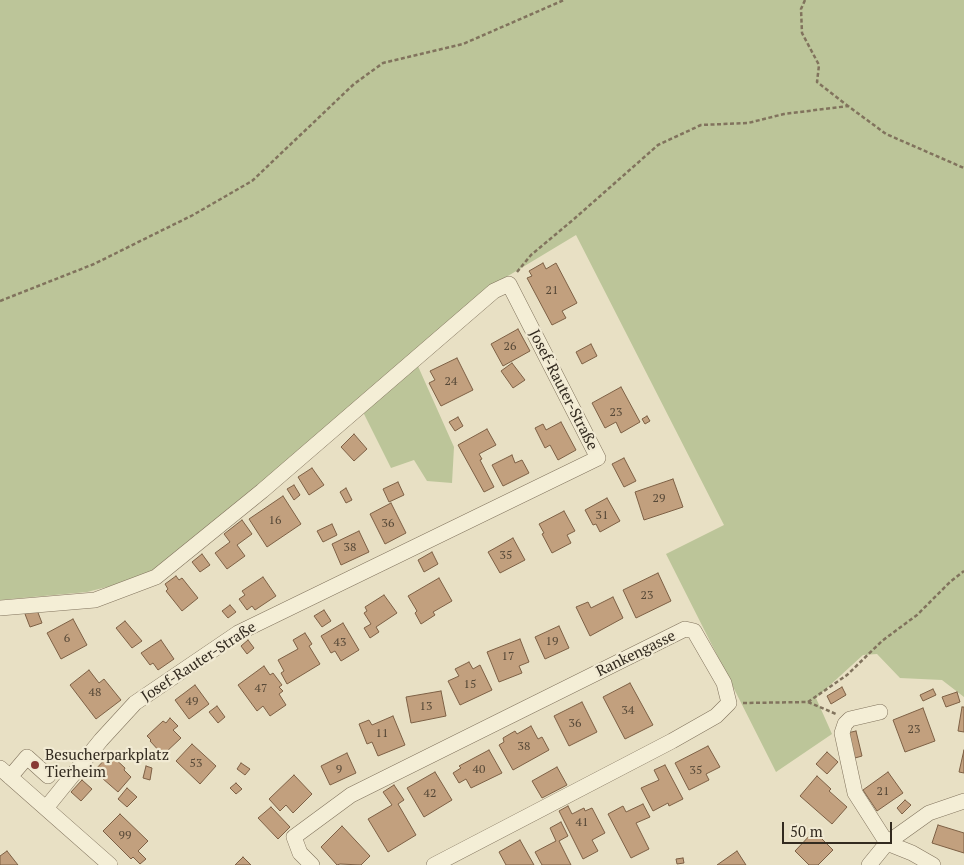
<!DOCTYPE html>
<html>
<head>
<meta charset="utf-8">
<style>
	body { margin:0 }
	#map { position:relative; width:964px; height:865px; overflow:hidden; background:#e8e0c4; font-family:"PT Serif",serif }
	canvas { display:block }
	.scale { position:absolute; left:782px; top:822px; width:110px; height:22px; box-sizing:border-box; border:2px solid #322a1f; border-top:0; padding-left:6px; font-size:15px; line-height:18px; white-space:nowrap; color:#322a1f; -webkit-text-stroke:4px #f1ead3; paint-order:stroke }
</style>
</head>
<body>
<div id="map">
<canvas width="964" height="865"></canvas>
<div class="scale">50 m</div>
</div>
<script>
const context = document.querySelector('canvas').getContext('2d');
context.lineJoin = 'round';
function paint(path, color) { context.fillStyle = color; context.fill(path, 'evenodd'); }
const toPath = rows => new Path2D(rows.map(r => 'M' + r).join(''));
function stroke(path, color, width, dash) { context.strokeStyle = color; context.lineWidth = width; context.lineCap = dash ? 'butt' : 'round'; context.setLineDash(dash || []); context.stroke(path); }
function drawText(font, color, halo, rows, align = 'center') {
  context.font = font + ' "PT Serif",serif'; context.lineWidth = 4.5; context.setLineDash([]); context.textBaseline = 'middle'; context.strokeStyle = halo; context.fillStyle = color; for (const [text, x, y, turn = 0] of rows) {
    context.save(); context.translate(x, y); context.rotate((+turn || 0) * Math.PI / 180); context.textAlign = isNaN(turn) ? turn : align; if (halo) context.strokeText(text, 0, 0); context.fillText(text, 0, 0); context.restore();
  }
}
const green = toPath([
	[0,0,964,0,964,697,942,680,900,678,877,654,863,655,816,698,832,734,776,772,666,554,724,525,576,235,488,288,413,355,454,447,452,483,427,481,414,460,391,468,358,402,154,575,87,592,0,600]
]);
const building = toPath([
	[543,263,546,269,556,263,577,303,562,311,566,318,552,325,527,278,532,276,529,271,543,263],
	[518,329,530,351,503,366,491,344,518,329],
	[591,344,597,356,582,364,576,352,591,344],
	[457,358,473,390,441,406,429,383,435,380,430,371,457,358],
	[512,363,525,380,513,388,501,371,512,363],
	[621,387,640,422,621,433,616,422,605,428,592,403,621,387],
	[647,416,650,421,645,424,642,419,647,416],
	[458,417,463,426,455,431,449,422,458,417],
	[561,422,576,450,558,460,550,445,545,448,535,428,543,424,546,430,561,422],
	[487,429,496,445,479,454,482,459,480,460,494,487,484,492,458,445,487,429],
	[354,434,367,449,354,461,341,447,354,434],
	[512,455,515,463,522,460,529,473,503,486,492,465,512,455],
	[624,458,636,481,624,487,612,464,624,458],
	[312,468,324,485,309,495,298,477,312,468],
	[673,479,683,507,644,520,635,492,673,479],
	[398,482,404,495,389,502,383,489,398,482],
	[294,485,300,495,294,500,287,489,294,485],
	[346,488,352,500,346,503,340,492,346,488],
	[283,496,301,524,267,547,249,519,283,496],
	[607,498,620,521,600,532,596,524,593,525,585,510,607,498],
	[391,503,406,533,385,544,370,514,391,503],
	[564,511,575,531,567,535,571,543,552,553,542,534,544,533,539,524,564,511],
	[242,520,252,534,237,545,245,556,227,569,215,553,230,542,224,534,242,520],
	[332,524,337,535,323,542,317,531,332,524],
	[359,531,369,552,341,565,332,544,359,531],
	[513,538,525,560,500,573,488,552,513,538],
	[432,552,438,564,424,572,418,560,432,552],
	[202,554,210,565,200,572,192,562,202,554],
	[658,573,671,601,636,618,623,590,658,573],
	[176,576,179,580,182,578,198,598,182,611,166,591,168,589,165,584,176,576],
	[263,577,276,596,255,610,252,606,247,610,239,599,245,595,242,591,263,577],
	[439,578,452,601,433,612,435,615,421,624,415,613,417,611,408,596,439,578],
	[384,595,397,613,376,627,379,632,370,638,364,628,371,624,364,613,367,611,365,607,384,595],
	[613,597,623,618,590,636,576,607,588,602,591,608,613,597],
	[230,605,236,612,228,618,222,611,230,605],
	[37,610,42,623,30,627,25,614,37,610],
	[324,610,331,621,322,627,314,616,324,610],
	[73,619,87,645,61,659,47,633,73,619],
	[125,621,142,641,132,648,116,628,125,621],
	[343,623,359,650,341,661,335,651,331,653,321,636,343,623],
	[559,626,569,648,545,659,535,637,559,626],
	[305,633,312,644,309,646,320,664,287,684,281,673,284,671,278,660,298,649,293,640,305,633],
	[520,639,529,662,519,666,522,673,499,682,487,652,520,639],
	[161,640,174,659,158,670,153,663,150,665,141,653,161,640],
	[248,640,254,648,247,654,241,646,248,640],
	[469,662,473,669,480,665,492,690,460,705,448,681,459,676,455,669,469,662],
	[264,666,270,675,273,673,282,685,279,687,283,691,279,694,286,705,270,716,263,706,257,711,238,685,264,666],
	[89,670,99,683,104,679,121,700,96,719,70,685,89,670],
	[630,683,653,725,625,739,603,697,630,683],
	[195,685,209,704,189,719,175,700,195,685],
	[842,687,846,695,831,704,827,696,842,687],
	[933,689,936,695,923,701,920,695,933,689],
	[441,691,446,716,411,723,406,697,441,691],
	[957,692,960,702,946,707,942,697,957,692],
	[582,702,597,732,569,746,554,716,582,702],
	[217,706,225,717,218,723,209,712,217,706],
	[962,707,964,707,964,732,958,731,962,707],
	[923,708,935,741,905,752,893,720,923,708],
	[393,716,405,745,378,756,372,742,367,744,359,724,369,720,372,725,393,716],
	[170,718,178,726,173,730,181,738,165,753,163,751,161,753,150,741,151,740,147,736,163,721,166,723,170,718],
	[531,726,538,739,542,737,549,750,513,770,499,745,504,742,503,738,515,731,517,734,531,726],
	[856,731,862,756,855,758,847,733,856,731],
	[192,744,216,766,200,784,176,761,192,744],
	[708,746,720,767,706,774,709,780,689,790,675,763,708,746],
	[489,750,502,773,471,788,466,779,459,783,453,773,461,768,459,766,489,750],
	[964,750,964,773,959,772,964,750],
	[827,752,838,762,827,774,816,764,827,752],
	[347,753,356,773,330,785,321,766,347,753],
	[110,754,125,768,124,770,131,777,118,792,94,771,110,754],
	[241,763,250,769,245,775,237,769,241,763],
	[665,765,683,799,669,806,668,803,653,811,641,788,659,780,654,770,665,765],
	[146,766,152,768,150,780,143,778,146,766],
	[557,767,567,785,542,798,532,781,557,767],
	[435,772,452,800,424,817,407,788,435,772],
	[888,772,903,793,877,811,863,790,888,772],
	[294,775,312,794,293,813,286,805,280,811,269,799,294,775],
	[817,776,831,789,829,791,847,807,832,824,800,796,817,776],
	[82,780,92,789,81,801,71,792,82,780],
	[236,783,242,789,236,794,230,788,236,783],
	[394,785,404,800,398,804,416,835,388,852,368,819,392,805,383,792,394,785],
	[127,788,137,797,127,807,118,799,127,788],
	[905,800,911,805,902,814,897,808,905,800],
	[643,804,650,817,636,823,649,849,631,858,608,814,623,806,626,812,643,804],
	[568,806,572,814,584,808,585,811,592,808,605,833,592,840,598,851,583,859,559,811,568,806],
	[271,807,290,827,278,839,258,818,271,807],
	[120,814,148,841,138,851,146,859,140,864,133,857,131,859,103,831,120,814],
	[561,822,568,836,559,841,571,865,542,865,535,852,556,841,550,828,561,822],
	[938,825,964,833,964,853,932,843,938,825],
	[342,826,370,856,361,865,340,864,337,865,321,847,342,826],
	[814,831,833,850,818,865,809,865,795,851,814,831],
	[520,840,534,865,506,865,499,852,520,840],
	[7,851,18,865,0,865,0,856,7,851],
	[737,851,746,865,717,865,737,851],
	[243,857,251,865,235,865,243,857],
	[683,858,684,863,677,864,676,859,683,858]
]);
const path = toPath([
	[805,0,801,9,802,33,819,65,817,82,848,106],
	[517,272,531,255,574,219,658,145,701,125,748,123,784,114,848,106,886,134,964,168],
	[0,301,94,264,193,215,252,181,354,84,383,63,463,44,564,0],
	[808,702,836,714],
	[743,703,808,702,847,675,882,641,917,615,950,582,964,571]
]);
const minor = toPath([
	[0,608,95,600,156,577,262,491,494,291,509,284,598,458,238,633,135,703,101,740,46,808],
	[880,712,850,719,845,724,842,733,855,793,887,843,912,853,933,865],
	[0,768,110,865],
	[10,777,27,757,48,776],
	[312,865,300,853,294,837,351,795,685,629,694,631,724,683,729,703,716,716,672,741,434,865],
	[869,865,887,843,929,813,964,801]
]);
const markers = [
	[35,765,5,"#883a34"]
];
const numberNames = [
	["21",552,291],
	["26",510,347],
	["24",451,382],
	["23",616,413],
	["29",659,499],
	["31",602,516],
	["16",275,521],
	["36",388,524],
	["38",350,548],
	["35",506,556],
	["23",647,596],
	["6",67,639],
	["19",552,642],
	["43",340,643],
	["17",508,657],
	["15",470,685],
	["47",261,689],
	["48",95,693],
	["49",192,702],
	["13",426,707],
	["34",628,711],
	["36",575,724],
	["23",914,730],
	["11",382,734],
	["38",524,747],
	["53",196,764],
	["9",339,770],
	["40",479,770],
	["35",696,771],
	["21",883,792],
	["42",430,794],
	["41",582,823],
	["99",125,836]
];
const streetNames = [
	["Josef-Rauter-Straße",563,390,63],
	["Rankengasse",636,654,-26],
	["Josef-Rauter-Straße",199,662,-33]
];
const poiNames = [
	["Besucherparkplatz",45,756],
	["Tierheim",45,773]
];
paint(green, '#bcc599');
paint(building, '#c2a07e');
stroke(building, '#7d6045', 1);
stroke(minor, '#81735d', 16);
stroke(path, '#81735d', 2.5, [4, 2.5]);
stroke(minor, '#f4eed6', 15);
for (const [x, y, r, color] of markers) { const dot = new Path2D(); dot.arc(x, y, r, 0, 2 * Math.PI); context.fillStyle = color; context.fill(dot); stroke(dot, '#f1ead3', 2); }
drawText('12px', '#564837', null, numberNames);
drawText('15px', '#322a1f', '#f1ead3', streetNames);
drawText('15px', '#322a1f', '#f1ead3', poiNames, 'left');
</script>
</body>
</html>
